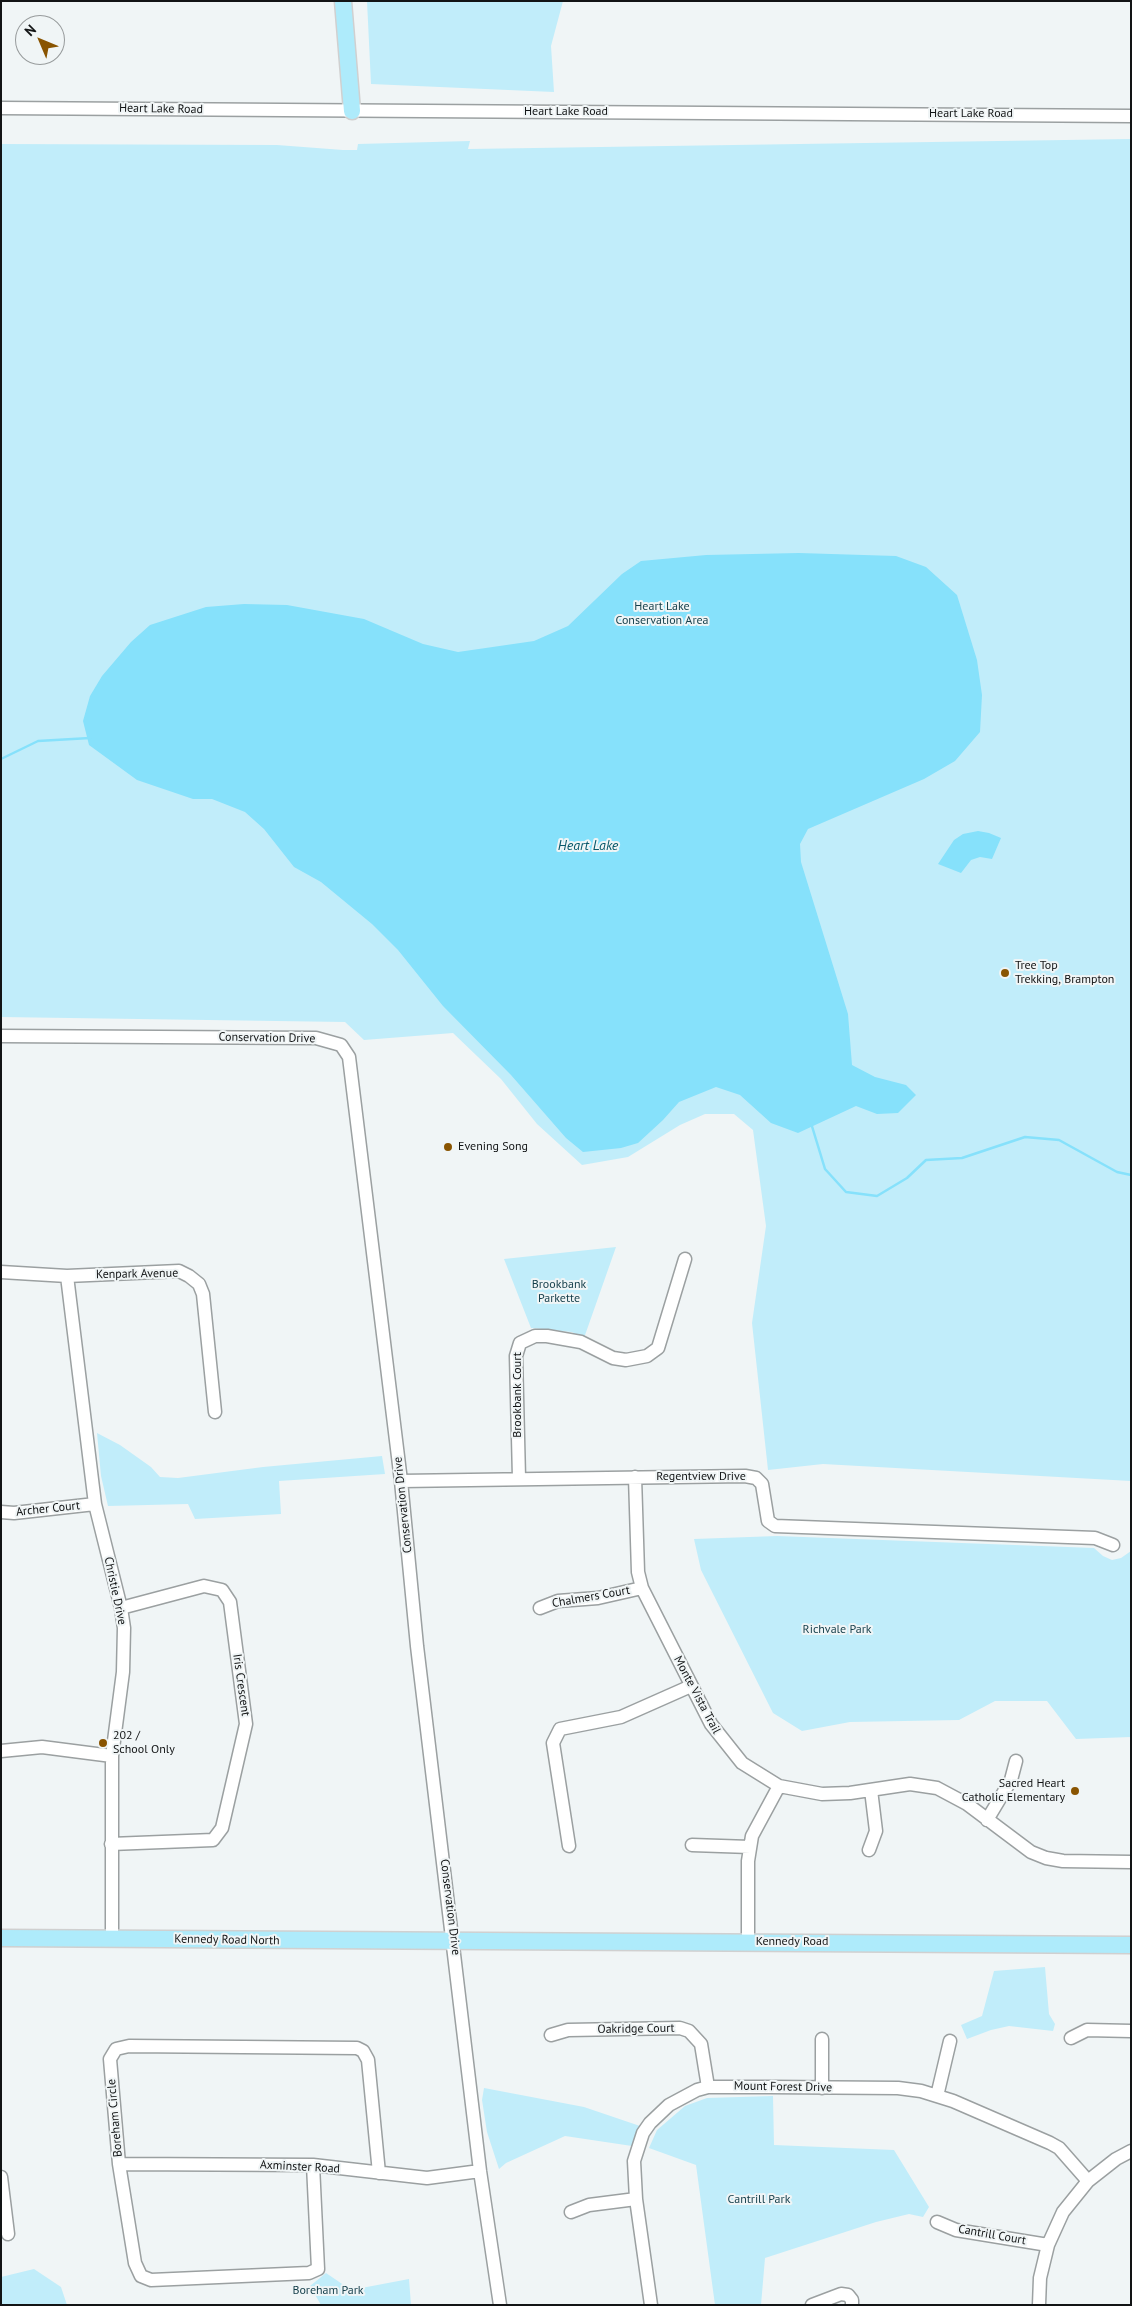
<!DOCTYPE html>
<html>
<head>
<meta charset="utf-8">
<style>
	body { margin:0 }
	#map { position:relative; width:1132px; height:2306px; overflow:hidden; background:#f0f5f6; font-family:"PT Sans",sans-serif }
	canvas { display:block }
	.frame { position:absolute; inset:0; border:2px solid #121415; pointer-events:none }
	.north { position:absolute; left:15px; top:15px; width:50px; height:50px; box-sizing:border-box; background:#f0f5f6; border:1px solid #979b9c; border-radius:50%; rotate:315deg; font-size:14px; font-weight:700; line-height:20px; text-align:center; color:#121415 }
	.north::after { content:''; display:block; margin:auto; width:18px; height:22px; background:#895401; clip-path:polygon(50% 0,100% 100%,50% 72%,0 100%) }
</style>
</head>
<body>
<div id="map">
<canvas width="1132" height="2306"></canvas>
<div class="frame"></div>
<div class="north">N</div>
</div>
<script>
const context = document.querySelector('canvas').getContext('2d');
context.lineJoin = 'round';
function paint(path, color) { context.fillStyle = color; context.fill(path, 'evenodd'); }
const toPath = rows => new Path2D(rows.map(r => 'M' + r).join(''));
function stroke(path, color, width, dash) { context.strokeStyle = color; context.lineWidth = width; context.lineCap = dash ? 'butt' : 'round'; context.setLineDash(dash || []); context.stroke(path); }
function drawText(font, color, halo, rows, align = 'center') {
  context.font = font + ' "PT Sans",sans-serif'; context.lineWidth = 4; context.setLineDash([]); context.textBaseline = 'middle'; context.strokeStyle = halo; context.fillStyle = color; for (const [text, x, y, turn = 0] of rows) {
    context.save(); context.translate(x, y); context.rotate((+turn || 0) * Math.PI / 180); context.textAlign = isNaN(turn) ? turn : align; if (halo) context.strokeText(text, 0, 0); context.fillText(text, 0, 0); context.restore();
  }
}
const green = toPath([
	[367,1,563,1,551,46,554,92,371,84],
	[1131,139,1131,1481,823,1464,768,1470,752,1323,766,1226,753,1130,734,1114,705,1114,680,1125,628,1157,582,1165,537,1124,501,1079,453,1033,364,1040,345,1022,1,1017,1,144,277,145,343,150,357,150,358,144,470,141,468,149],
	[616,1247,584,1338,572,1332,531,1328,504,1259],
	[97,1433,120,1445,151,1467,160,1477,178,1478,263,1467,382,1456,385,1474,279,1481,281,1514,195,1519,188,1504,108,1506,101,1476],
	[777,1536,1094,1548,1103,1556,1112,1560,1121,1558,1131,1551,1131,1737,1076,1739,1047,1701,995,1701,959,1720,850,1722,802,1731,773,1713,701,1570,694,1539],
	[1045,1967,1049,2014,1055,2024,1053,2031,1009,2026,991,2030,967,2039,961,2025,982,2016,994,1971],
	[484,2088,584,2107,640,2126,632,2146,565,2136,506,2163,499,2169,487,2132,482,2100],
	[773,2096,774,2145,894,2150,929,2207,923,2217,909,2214,876,2222,765,2258,761,2305,715,2305,696,2165,649,2148,657,2130,685,2106,707,2098],
	[34,2269,61,2287,67,2305,1,2305,1,2277],
	[326,2273,351,2290,409,2279,411,2305,321,2305,310,2286]
]);
const water = toPath([
	[799,553,896,556,926,567,957,595,977,660,982,695,980,732,955,761,924,779,808,829,800,844,801,862,848,1014,852,1065,875,1077,906,1085,916,1095,898,1113,877,1114,856,1106,798,1133,771,1123,740,1095,716,1087,679,1102,663,1120,638,1143,621,1148,583,1152,566,1138,511,1075,443,1006,398,950,372,924,321,882,294,867,264,829,245,812,212,799,193,799,137,780,89,745,83,721,90,696,102,676,131,642,150,625,206,607,244,604,287,605,364,619,423,644,458,652,534,641,568,626,622,574,641,561,706,555],
	[978,831,989,833,1001,838,992,859,980,857,971,860,961,873,938,864,954,840,963,834]
]);
const stream = toPath([
	[1,759,38,741,90,738],
	[811,1123,825,1169,846,1192,877,1196,907,1178,926,1160,962,1158,1025,1137,1059,1140,1117,1172,1131,1175]
]);
const minor = toPath([
	[1,108,1131,116],
	[1,1036,316,1038,341,1045,349,1057,401,1481,417,1646,480,2171,500,2305],
	[1,1272,67,1276,179,1271,189,1276,199,1284,203,1294,215,1412],
	[67,1276,95,1504,121,1608,124,1628,123,1672,112,1756,112,1938],
	[635,1477,638,1572,642,1588,711,1724,742,1763,779,1786,822,1794,850,1793,910,1784,937,1788,967,1804,1031,1852,1046,1858,1063,1861,1131,1862],
	[519,1478,516,1356,520,1343,535,1336,547,1336,581,1342,613,1358,626,1360,647,1356,658,1348,685,1259],
	[401,1481,745,1476,756,1478,762,1484,768,1521,775,1526,1095,1538,1113,1545],
	[1,1512,14,1513,95,1504],
	[540,1608,558,1601,598,1598,642,1588],
	[1,1751,42,1747,112,1756],
	[987,1820,1011,1780,1016,1761],
	[111,1844,213,1840,222,1828,246,1724,230,1602,222,1590,204,1586,121,1608],
	[692,1845,750,1847],
	[569,1846,553,1743,560,1729,621,1717,691,1686],
	[869,1850,876,1831,871,1790],
	[748,1942,748,1861,752,1836,779,1786],
	[551,2035,568,2030,680,2028,689,2031,701,2044,708,2087],
	[1071,2038,1087,2030,1131,2031],
	[822,2039,822,2088],
	[937,2096,950,2041],
	[119,2164,313,2165,427,2178,480,2171],
	[313,2165,318,2269,309,2273,151,2280,141,2276,135,2263,119,2164,110,2059,116,2049,129,2046,357,2048,363,2051,368,2060,379,2173],
	[1,2177,8,2234],
	[571,2212,589,2205,636,2199],
	[937,2222,956,2230,1048,2245],
	[651,2305,636,2199,634,2161,643,2133,650,2123,669,2105,697,2090,708,2087,770,2087,898,2088,921,2091,953,2101,1050,2143,1059,2148,1088,2181],
	[812,2305,841,2294,848,2295,852,2300,852,2305],
	[1039,2305,1040,2278,1048,2245,1063,2212,1088,2181,1116,2159,1131,2151]
]);
const major = toPath([
	[343,1,352,111],
	[1,1938,1131,1945]
]);
const markers = [
	[1005,973,5,"#895401"],
	[448,1147,5,"#895401"],
	[103,1743,5,"#895401"],
	[1075,1791,5,"#895401"]
];
const streetNames = [
	["Heart Lake Road",161,109,1],
	["Heart Lake Road",566,112],
	["Heart Lake Road",971,114],
	["Conservation Drive",267,1038,1],
	["Kenpark Avenue",137,1274,-1],
	["Brookbank Court",518,1395,-90],
	["Regentview Drive",701,1477],
	["Conservation Drive",403,1505,-96],
	["Archer Court",48,1509,-6],
	["Christie Drive",115,1591,78],
	["Chalmers Court",591,1597,-10],
	["Iris Crescent",241,1685,82],
	["Monte Vista Trail",697,1695,62],
	["Conservation Drive",450,1907,83],
	["Kennedy Road North",227,1940,1],
	["Kennedy Road",792,1942],
	["Oakridge Court",636,2029,-1],
	["Mount Forest Drive",783,2087,1],
	["Boreham Circle",115,2118,-95],
	["Axminster Road",300,2167,3],
	["Cantrill Court",992,2235,10]
];
const parkNames = [
	["Heart Lake",662,607],
	["Conservation Area",662,621],
	["Brookbank",559,1285],
	["Parkette",559,1299],
	["Richvale Park",837,1630],
	["Cantrill Park",759,2200],
	["Boreham Park",328,2291]
];
const poiNames = [
	["Tree Top",1015,966],
	["Trekking, Brampton",1015,980],
	["Evening Song",458,1147],
	["202 /",113,1736],
	["School Only",113,1750],
	["Sacred Heart",1065,1784,"right"],
	["Catholic Elementary",1065,1798,"right"]
];
const waterNames = [
	["Heart Lake",588,846]
];
paint(green, '#c1edfa');
paint(water, '#86e1fb');
stroke(stream, '#86e1fb', 2.5);
stroke(minor, '#9ba0a1', 15);
stroke(major, '#d0d0d0', 19);
stroke(minor, '#fff', 12);
stroke(major, '#aeebfb', 16);
for (const [x, y, r, color] of markers) { const dot = new Path2D(); dot.arc(x, y, r, 0, 2 * Math.PI); context.fillStyle = color; context.fill(dot); stroke(dot, '#f0f5f6', 2); }
drawText('12px', '#121415', '#f0f5f6', streetNames);
drawText('12px', '#143e4a', '#f0f5f6', parkNames);
drawText('12px', '#121415', '#f0f5f6', poiNames, 'left');
drawText('italic 14px', '#09596b', '#f0f5f6', waterNames);
</script>
</body>
</html>
